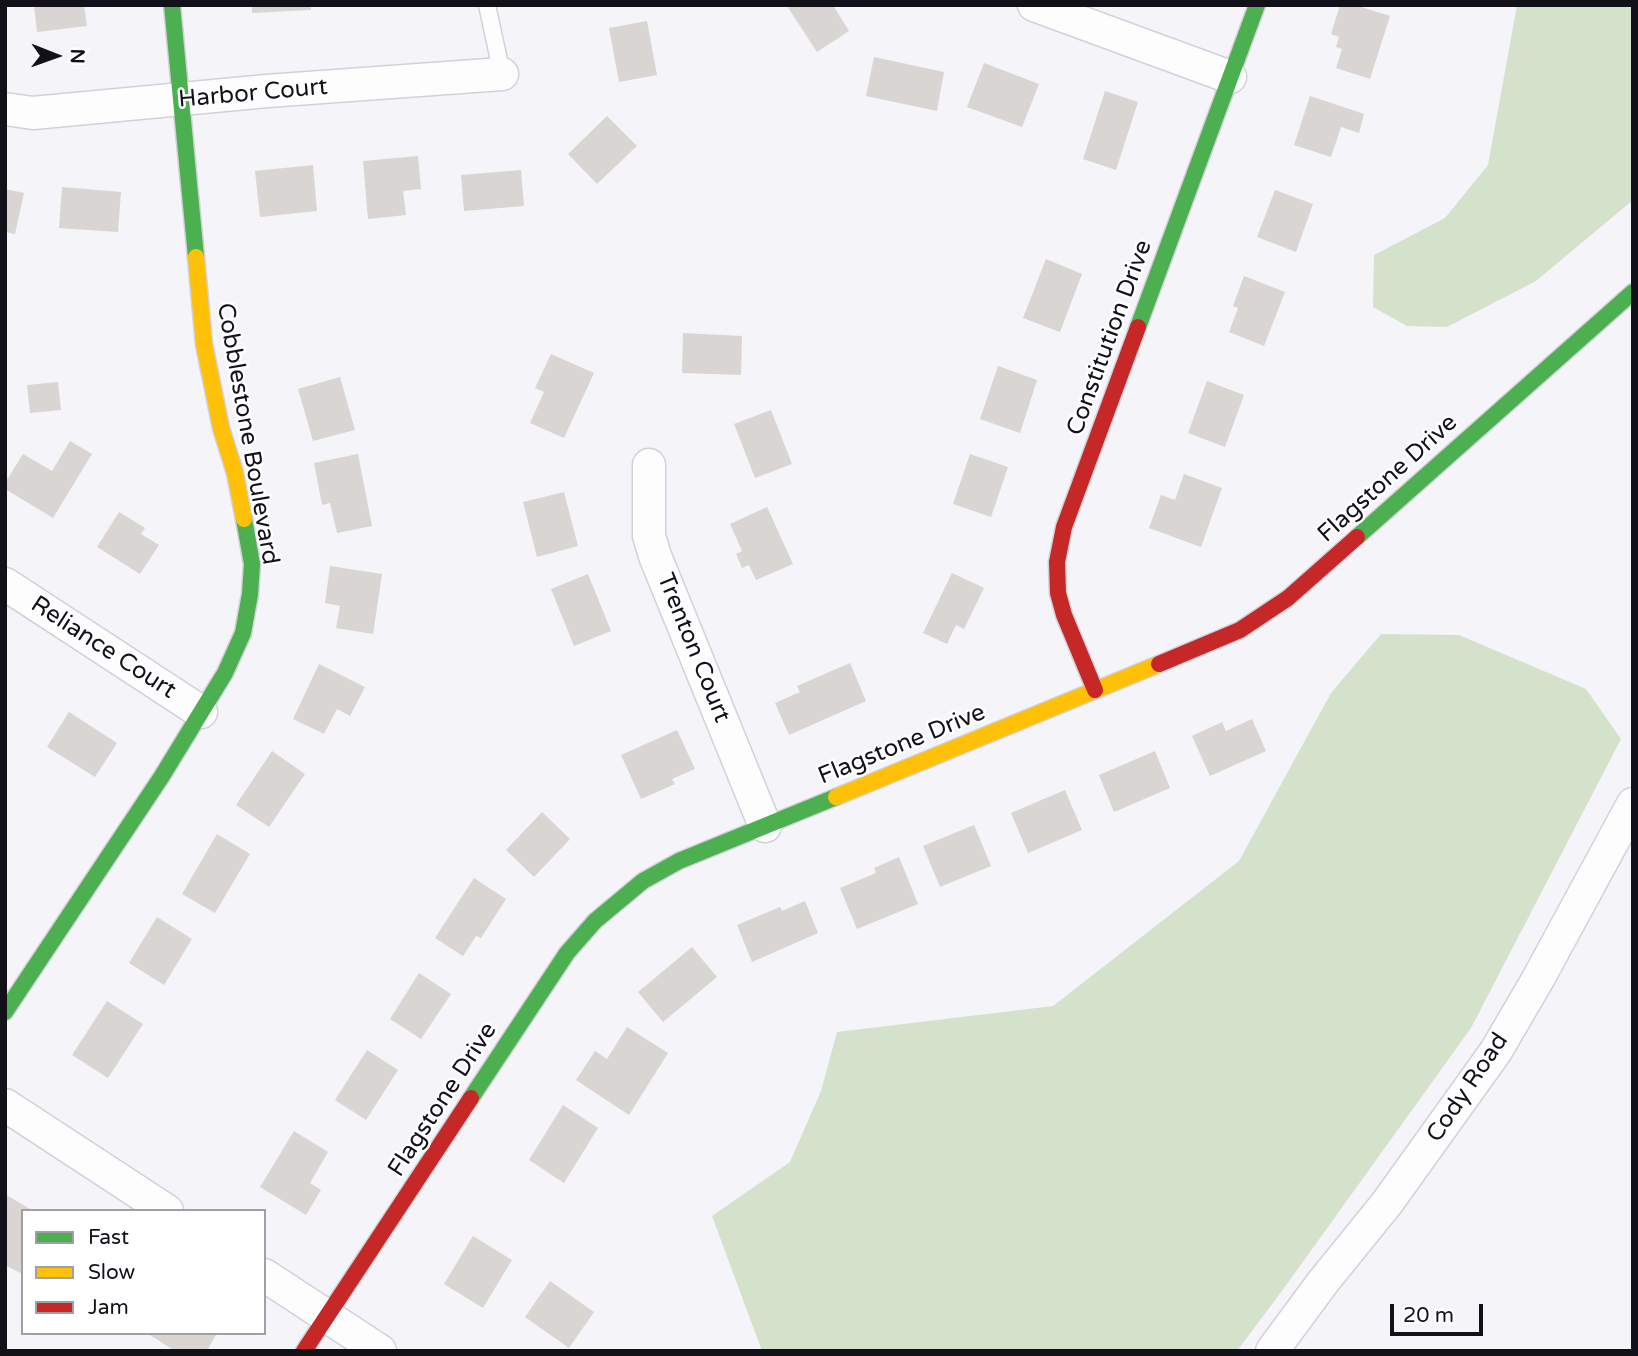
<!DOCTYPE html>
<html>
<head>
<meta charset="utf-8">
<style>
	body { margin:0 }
	#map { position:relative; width:1638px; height:1356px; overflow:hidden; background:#f4f4f9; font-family:"Varela Round",sans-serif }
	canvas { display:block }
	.frame { position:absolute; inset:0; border:7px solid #12111a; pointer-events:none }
	.legend { position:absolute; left:21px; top:1209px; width:245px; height:126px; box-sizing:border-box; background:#fff; border:2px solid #a0a0a3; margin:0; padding:9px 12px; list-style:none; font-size:21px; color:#12111a }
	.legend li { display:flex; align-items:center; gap:14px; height:35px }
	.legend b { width:35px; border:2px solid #a0a0a3 }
	.north { position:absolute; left:21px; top:21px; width:70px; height:70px; -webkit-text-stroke:5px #fff; paint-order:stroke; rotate:91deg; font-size:19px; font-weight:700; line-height:28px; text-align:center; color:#12111a }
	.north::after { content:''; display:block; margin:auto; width:24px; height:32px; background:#12111a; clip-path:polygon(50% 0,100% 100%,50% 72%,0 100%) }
	.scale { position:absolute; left:1390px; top:1304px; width:93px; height:32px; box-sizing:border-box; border:4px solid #12111a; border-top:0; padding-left:9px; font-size:21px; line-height:24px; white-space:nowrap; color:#12111a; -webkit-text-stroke:5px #fff; paint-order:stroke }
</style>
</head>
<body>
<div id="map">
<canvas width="1638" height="1356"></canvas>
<div class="frame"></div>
<ul class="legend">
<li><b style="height:9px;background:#4caf50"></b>Fast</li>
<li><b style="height:9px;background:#ffc107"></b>Slow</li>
<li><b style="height:9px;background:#c62828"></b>Jam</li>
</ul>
<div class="north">N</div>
<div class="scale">20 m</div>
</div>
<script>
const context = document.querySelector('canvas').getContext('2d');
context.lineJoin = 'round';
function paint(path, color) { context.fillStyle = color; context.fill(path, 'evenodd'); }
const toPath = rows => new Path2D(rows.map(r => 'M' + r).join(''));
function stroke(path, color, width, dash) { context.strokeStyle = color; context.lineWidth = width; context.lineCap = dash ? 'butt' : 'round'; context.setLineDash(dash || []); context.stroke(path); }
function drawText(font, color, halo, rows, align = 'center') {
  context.font = font + ' "Varela Round",sans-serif'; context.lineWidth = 5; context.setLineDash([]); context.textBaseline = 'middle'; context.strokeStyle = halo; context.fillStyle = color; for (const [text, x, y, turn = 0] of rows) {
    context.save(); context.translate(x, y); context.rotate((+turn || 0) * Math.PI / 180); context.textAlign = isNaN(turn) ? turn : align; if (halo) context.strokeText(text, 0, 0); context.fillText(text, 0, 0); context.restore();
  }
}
const green = toPath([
	[1517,5,1633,5,1633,200,1536,281,1447,327,1407,326,1373,307,1374,255,1445,218,1488,165],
	[1381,634,1459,635,1586,689,1621,739,1471,1028,1287,1284,1237,1351,762,1351,712,1216,790,1162,821,1091,837,1032,1053,1006,1239,861,1331,693]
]);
const building = toPath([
	[34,5,84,5,87,26,37,32],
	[252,5,311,5,311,10,252,13],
	[789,5,833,5,849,31,817,52,787,6],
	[1340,5,1355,5,1390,16,1370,79,1336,68,1342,49,1336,47,1339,37,1331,34],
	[647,21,657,75,619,82,609,28],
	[874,57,944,72,937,111,866,96],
	[984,63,1039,84,1022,127,967,107],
	[1105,91,1138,102,1116,170,1083,159],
	[1310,96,1364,114,1359,133,1341,127,1331,157,1294,145],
	[607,116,637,146,597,184,568,154],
	[418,156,421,189,403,191,406,215,368,219,363,161],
	[313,165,317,211,260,217,255,171],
	[521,170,524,206,464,211,461,175],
	[62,187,121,192,118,232,59,228],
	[5,189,24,193,15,234,5,232],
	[1275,190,1313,204,1296,252,1257,237],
	[1046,259,1082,274,1060,332,1023,318],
	[1244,276,1285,292,1264,346,1229,332,1238,308,1233,306],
	[683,333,742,336,741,375,682,373],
	[551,354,594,373,564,438,530,423,544,392,535,388],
	[998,366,1037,380,1020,433,980,419],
	[340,377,355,430,313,441,298,389],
	[1207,381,1244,395,1225,447,1188,433],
	[58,382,61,410,30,413,27,385],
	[771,410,792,464,755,478,734,424],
	[70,441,92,454,53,518,5,489,5,483,23,454,52,471],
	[358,454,372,526,337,533,330,503,322,505,314,463],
	[970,454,1008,467,991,517,953,504],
	[1184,474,1222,488,1201,547,1149,528,1161,495,1175,500],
	[564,492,578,546,537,557,523,502],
	[767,507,793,564,756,580,749,565,742,568,736,554,742,551,730,524],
	[119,512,145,528,141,534,159,545,140,574,97,547],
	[330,566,382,574,373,634,336,628,340,606,325,603],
	[952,573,984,588,964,629,956,625,947,644,923,633],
	[588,574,611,631,574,646,551,589],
	[850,663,866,701,789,735,775,703,800,692,797,686],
	[319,664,365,687,350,716,337,709,324,734,293,719],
	[69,712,117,743,95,777,47,747],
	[1252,719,1266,751,1210,776,1192,736,1222,722,1226,731],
	[677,730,695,769,672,779,675,784,641,799,621,755],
	[272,751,305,774,269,827,236,805],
	[1155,751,1170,788,1114,812,1099,775],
	[1065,790,1082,830,1028,853,1011,813],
	[542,812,570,839,534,877,506,850],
	[974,825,991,866,940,887,923,846],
	[217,834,250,854,215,913,182,894],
	[899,857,918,904,857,929,840,888,876,873,874,868],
	[474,878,506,899,481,938,476,936,463,956,435,938],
	[805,901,818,933,752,962,737,925,780,907,782,911],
	[157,917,192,939,164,985,129,963],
	[692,947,717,977,663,1022,638,992],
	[419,973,451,994,421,1039,390,1019],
	[107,1001,143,1024,108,1078,72,1055],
	[627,1027,668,1053,629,1115,576,1080,595,1051,607,1059],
	[367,1050,398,1070,366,1120,335,1100],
	[563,1105,598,1128,564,1183,529,1160],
	[294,1131,328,1152,310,1183,321,1190,306,1215,260,1187],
	[5,1194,33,1211,23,1211,23,1268,20,1273,5,1265],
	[473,1236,512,1260,483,1308,444,1284],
	[550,1281,594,1312,569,1348,525,1317],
	[151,1333,217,1333,207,1351,175,1351,150,1335]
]);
const lane = toPath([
	[487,5,502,74]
]);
const street = toPath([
	[1034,5,1230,77],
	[5,109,33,113,267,91,502,74],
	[649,465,649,536,655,556,765,826],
	[5,584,201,712],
	[5,1105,167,1211],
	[264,1275,380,1351],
	[1272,1351,1323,1282,1387,1203,1496,1051,1538,979,1633,804]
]);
const fast = toPath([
	[172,5,196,257],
	[1138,327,1257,5],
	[1357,537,1633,292],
	[5,1012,162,776,225,673,243,633,250,594,252,564,244,519],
	[471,1098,567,953,595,921,643,881,679,861,836,797]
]);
const slow = toPath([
	[196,257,204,344,221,428,235,473,244,519],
	[836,797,1159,664]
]);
const jam = toPath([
	[1159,664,1240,630,1288,598,1357,537],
	[1095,690,1064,615,1058,593,1057,562,1064,527,1138,327],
	[304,1351,471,1098]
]);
const streetNames = [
	["Harbor Court",253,94,-5],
	["Constitution Drive",1110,338,-70],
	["Cobblestone Boulevard",247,434,80],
	["Flagstone Drive",1388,479,-42],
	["Reliance Court",103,648,33],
	["Trenton Court",693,648,68],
	["Flagstone Drive",902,745,-22],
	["Cody Road",1468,1088,-56],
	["Flagstone Drive",443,1100,-57]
];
paint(green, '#d5e2cb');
paint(building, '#d8d5d3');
stroke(lane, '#d1d1d8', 19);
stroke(street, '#d1d1d8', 35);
stroke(fast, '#d1d1d8', 19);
stroke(slow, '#d1d1d8', 19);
stroke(jam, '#d1d1d8', 19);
stroke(lane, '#fdfdfe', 16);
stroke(street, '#fdfdfe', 32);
stroke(fast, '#4caf50', 16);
stroke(slow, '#ffc107', 16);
stroke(jam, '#c62828', 16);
drawText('24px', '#12111a', '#fff', streetNames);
</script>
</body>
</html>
